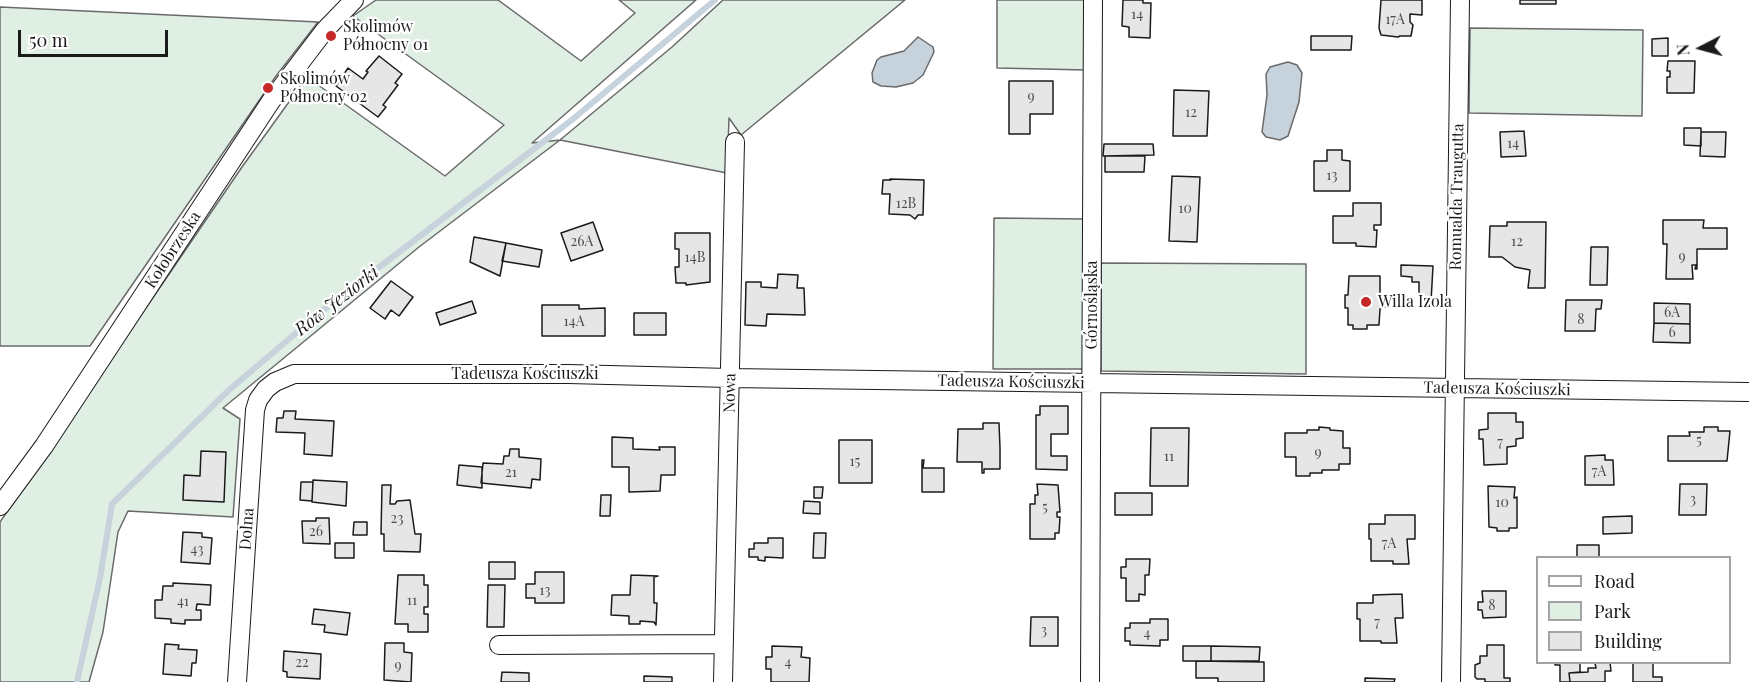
<!DOCTYPE html>
<html>
<head>
<meta charset="utf-8">
<style>
	body { margin:0 }
	#map { position:relative; width:1749px; height:682px; overflow:hidden; background:#fff; font-family:"Playfair Display",serif }
	canvas { display:block }
	.legend { position:absolute; left:1536px; top:556px; width:195px; height:108px; box-sizing:border-box; background:#fff; border:2px solid #a3a3a3; margin:0; padding:8px 10px; list-style:none; font-size:18px; color:#1a1a1a }
	.legend li { display:flex; align-items:center; gap:12px; height:30px }
	.legend b { width:30px; border:2px solid #a3a3a3 }
	.north { position:absolute; left:1671px; top:18px; width:60px; height:60px; -webkit-text-stroke:4px #fff; paint-order:stroke; rotate:264deg; font-size:16px; font-weight:700; line-height:24px; text-align:center; color:#1a1a1a }
	.north::after { content:''; display:block; margin:auto; width:21px; height:27px; background:#1a1a1a; clip-path:polygon(50% 0,100% 100%,50% 72%,0 100%) }
	.scale { position:absolute; left:18px; top:30px; width:150px; height:27px; box-sizing:border-box; border:3px solid #1a1a1a; border-top:0; padding-left:8px; font-size:18px; line-height:21px; white-space:nowrap; color:#1a1a1a; -webkit-text-stroke:4px #fff; paint-order:stroke }
</style>
</head>
<body>
<div id="map">
<canvas width="1749" height="682"></canvas>
<ul class="legend">
<li><b style="height:8px;background:#fff"></b>Road</li>
<li><b style="height:16px;background:#e0efe3"></b>Park</li>
<li><b style="height:16px;background:#e6e6e6"></b>Building</li>
</ul>
<div class="north">N</div>
<div class="scale">50 m</div>
</div>
<script>
const context = document.querySelector('canvas').getContext('2d');
context.lineJoin = 'round';
function paint(path, color) { context.fillStyle = color; context.fill(path, 'evenodd'); }
const toPath = rows => new Path2D(rows.map(r => 'M' + r).join(''));
function stroke(path, color, width, dash) { context.strokeStyle = color; context.lineWidth = width; context.lineCap = dash ? 'butt' : 'round'; context.setLineDash(dash || []); context.stroke(path); }
function drawText(font, color, halo, rows, align = 'center') {
  context.font = font + ' "Playfair Display",serif'; context.lineWidth = 4.5; context.setLineDash([]); context.textBaseline = 'middle'; context.strokeStyle = halo; context.fillStyle = color; for (const [text, x, y, turn = 0] of rows) {
    context.save(); context.translate(x, y); context.rotate((+turn || 0) * Math.PI / 180); context.textAlign = isNaN(turn) ? turn : align; if (halo) context.strokeText(text, 0, 0); context.fillText(text, 0, 0); context.restore();
  }
}
const green = toPath([
	[376,0,498,0,581,61,635,13,619,0,696,0,532,143,560,140,672,47,723,0,905,0,741,135,729,118,727,173,560,140,419,247,223,408,240,419,233,517,128,511,118,532,103,632,89,682,0,682,0,522,242,167,307,77,445,176,504,125,353,16,376,0],
	[997,0,1088,0,1087,70,997,68,997,0],
	[0,7,318,22,276,76,90,346,0,346,0,7],
	[1470,28,1643,30,1642,116,1469,113,1470,28],
	[994,218,1085,219,1083,369,993,369,994,218],
	[1101,263,1306,264,1306,374,1101,371,1101,263]
]);
const water = toPath([
	[918,37,933,47,934,52,923,75,913,83,896,87,881,86,873,82,872,73,877,60,881,57,904,51,918,37],
	[1288,62,1297,65,1302,73,1299,102,1288,136,1280,140,1266,137,1262,132,1267,95,1266,74,1270,67,1288,62]
]);
const stream = toPath([
	[77,682,100,578,112,504,229,390,322,311,573,119,715,0]
]);
const building = toPath([
	[1123,0,1143,0,1143,3,1151,3,1150,38,1129,37,1129,27,1122,26,1123,0],
	[1381,0,1422,0,1422,15,1410,14,1410,22,1413,25,1411,36,1400,36,1398,37,1381,35,1379,28,1381,0],
	[1520,0,1556,0,1556,4,1520,4,1520,0],
	[1311,36,1352,36,1351,50,1311,50,1311,36],
	[1668,38,1668,56,1652,56,1652,39,1668,38],
	[379,56,402,74,395,83,398,85,383,105,386,107,378,117,336,86,348,68,363,79,368,72,366,71,379,56],
	[1668,61,1695,61,1694,93,1667,93,1667,77,1670,77,1670,71,1667,71,1668,61],
	[1009,81,1053,81,1053,114,1030,114,1030,134,1009,134,1009,81],
	[1174,90,1209,91,1207,136,1173,136,1174,90],
	[1684,128,1701,128,1701,146,1684,145,1684,128],
	[1524,131,1526,156,1501,157,1500,132,1524,131],
	[1701,132,1726,132,1725,157,1700,156,1701,132],
	[1104,144,1153,144,1154,155,1103,156,1104,144],
	[1327,150,1342,150,1342,160,1350,161,1350,191,1314,191,1314,161,1327,161,1327,150],
	[1105,156,1145,156,1144,172,1105,172,1105,156],
	[1172,176,1200,177,1197,242,1169,241,1172,176],
	[890,179,924,180,923,215,918,215,915,219,910,215,889,214,890,194,882,194,883,180,891,180,890,179],
	[1353,203,1381,203,1381,225,1374,225,1374,230,1377,230,1376,247,1356,246,1356,243,1333,243,1333,216,1353,216,1353,203],
	[1663,220,1704,220,1703,228,1727,228,1727,249,1697,249,1697,269,1695,269,1696,265,1692,265,1693,279,1666,279,1667,244,1663,244,1663,220],
	[593,222,603,250,571,261,561,233,593,222],
	[1507,222,1546,222,1545,288,1528,288,1530,270,1515,267,1502,257,1489,257,1490,226,1507,226,1507,222],
	[675,233,710,233,710,282,686,285,686,283,676,283,675,267,679,267,679,249,675,249,675,233],
	[474,237,506,243,500,276,470,262,474,237],
	[506,243,542,250,539,267,502,261,506,243],
	[1591,247,1608,247,1607,285,1590,285,1591,247],
	[1401,265,1433,266,1431,302,1419,301,1419,282,1412,282,1412,277,1401,276,1401,265],
	[778,274,798,275,797,288,804,288,805,315,767,314,766,326,745,325,746,282,761,282,761,287,777,288,778,274],
	[1349,276,1380,276,1380,293,1386,297,1387,301,1385,307,1380,309,1379,325,1367,325,1367,329,1353,329,1353,325,1348,325,1348,308,1345,308,1345,295,1348,295,1349,276],
	[391,281,413,297,399,316,391,310,385,319,370,308,391,281],
	[1566,300,1602,300,1601,309,1596,309,1595,331,1565,331,1566,300],
	[472,301,476,313,440,325,436,313,472,301],
	[1654,303,1690,304,1690,324,1654,323,1654,303],
	[542,305,579,305,579,309,605,308,605,336,542,336,542,305],
	[634,313,666,313,666,335,634,335,634,313],
	[1654,323,1690,324,1690,343,1653,342,1654,323],
	[1040,406,1068,406,1068,434,1051,434,1051,456,1067,456,1067,470,1036,469,1036,415,1040,415,1040,406],
	[284,411,296,411,295,419,334,421,332,456,304,454,305,433,276,432,277,418,283,418,284,411],
	[1488,413,1516,413,1516,422,1523,422,1523,438,1516,439,1516,446,1507,447,1507,464,1484,465,1483,439,1479,439,1479,430,1488,429,1488,413],
	[983,423,999,423,1000,448,1000,469,984,469,984,473,982,473,982,462,957,462,958,429,983,429,983,423],
	[1319,427,1330,428,1330,430,1343,431,1343,448,1350,448,1350,464,1339,464,1339,470,1322,470,1322,473,1310,473,1310,476,1296,476,1296,457,1285,457,1285,433,1307,433,1307,430,1319,430,1319,427],
	[1704,427,1718,427,1718,431,1730,431,1727,461,1668,461,1668,436,1690,436,1689,432,1704,432,1704,427],
	[1151,428,1189,428,1188,486,1150,486,1151,428],
	[612,437,633,438,633,449,660,450,659,447,675,447,675,475,661,475,660,491,629,492,629,467,612,467,612,437],
	[839,440,872,440,872,483,839,483,839,440],
	[510,449,519,449,519,457,541,459,540,480,532,479,531,488,481,483,483,463,503,464,504,456,509,456,510,449],
	[201,451,226,452,224,502,183,500,184,475,200,476,201,451],
	[1605,455,1605,460,1613,460,1614,485,1585,485,1585,456,1605,455],
	[922,460,924,460,923,468,944,468,944,492,922,492,922,460],
	[459,465,482,467,482,488,457,485,459,465],
	[313,480,347,482,346,506,312,502,313,480],
	[301,482,313,482,312,501,300,500,301,482],
	[1037,484,1058,485,1060,512,1057,512,1057,517,1060,517,1059,533,1055,533,1055,539,1030,539,1030,504,1035,504,1035,495,1038,495,1037,484],
	[1680,484,1707,484,1706,515,1679,515,1680,484],
	[382,485,391,485,390,504,395,504,397,501,410,500,415,534,421,534,420,552,384,551,384,534,381,534,382,485],
	[1488,486,1515,487,1514,498,1517,497,1517,528,1509,528,1509,531,1497,531,1497,528,1489,527,1488,486],
	[814,487,823,487,822,498,814,498,814,487],
	[1115,493,1152,493,1152,515,1115,515,1115,493],
	[601,495,611,495,610,516,600,516,601,495],
	[804,501,820,502,820,514,803,513,804,501],
	[1385,515,1415,515,1415,539,1407,539,1409,564,1393,564,1393,561,1371,561,1371,539,1369,539,1369,524,1385,524,1385,515],
	[1632,516,1632,533,1603,534,1603,517,1632,516],
	[316,518,329,518,330,544,303,543,302,521,316,521,316,518],
	[354,522,367,522,367,535,353,535,354,522],
	[183,532,202,533,202,537,212,538,210,564,181,562,183,532],
	[814,533,826,533,825,558,813,558,814,533],
	[768,538,783,538,783,558,765,557,765,561,758,560,758,557,749,557,749,549,754,549,754,543,768,543,768,538],
	[335,543,354,543,354,558,335,558,335,543],
	[1577,545,1599,545,1599,558,1577,558,1577,545],
	[1126,559,1150,559,1149,575,1145,575,1145,595,1139,594,1139,601,1126,601,1126,578,1121,578,1121,567,1126,567,1126,559],
	[489,562,515,562,515,579,489,579,489,562],
	[535,572,564,572,564,603,535,603,535,598,526,598,526,584,535,584,535,572],
	[398,575,424,575,424,585,428,585,428,607,424,607,424,614,428,614,428,632,408,632,408,624,395,624,398,575],
	[631,575,658,576,654,577,654,603,657,603,656,625,654,622,640,621,640,624,629,624,629,616,611,615,612,595,630,595,631,575],
	[173,583,211,585,210,605,197,604,196,610,201,610,201,620,185,620,185,624,171,623,171,619,155,618,155,600,162,600,163,586,173,586,173,583],
	[488,585,505,585,504,627,487,627,488,585],
	[1482,591,1506,591,1506,617,1483,618,1482,610,1478,610,1478,602,1483,602,1482,591],
	[1402,594,1403,618,1395,618,1397,643,1381,643,1381,641,1360,641,1360,619,1357,619,1357,603,1373,603,1373,595,1402,594],
	[314,609,350,613,347,635,324,632,325,625,312,624,314,609],
	[1031,617,1058,617,1058,646,1030,646,1031,617],
	[1150,619,1168,619,1168,640,1160,640,1160,646,1130,645,1130,641,1125,641,1125,628,1130,628,1130,623,1150,623,1150,619],
	[385,643,404,643,404,652,412,653,411,682,384,680,385,643],
	[165,644,179,645,178,649,197,650,196,663,192,663,191,676,163,674,165,644],
	[1487,645,1504,645,1504,678,1510,678,1510,682,1485,682,1485,679,1477,679,1475,677,1475,665,1480,663,1480,656,1487,656,1487,645],
	[772,646,802,647,801,657,810,658,809,682,771,682,771,669,766,669,766,657,772,657,772,646],
	[1183,646,1211,646,1211,661,1183,661,1183,646],
	[1211,646,1260,647,1259,661,1211,661,1211,646],
	[284,651,321,654,320,679,287,677,287,672,283,671,284,651],
	[1196,661,1264,662,1264,682,1218,682,1218,678,1196,678,1196,661],
	[1555,662,1580,662,1580,672,1569,673,1570,682,1560,682,1560,665,1555,665,1555,662],
	[1610,662,1611,671,1605,671,1605,682,1570,682,1569,673,1588,672,1588,668,1596,668,1595,663,1610,662],
	[1633,662,1653,662,1653,677,1662,677,1662,682,1633,682,1633,662],
	[502,672,529,673,529,682,501,682,502,672],
	[644,676,672,677,672,682,644,682,644,676],
	[1365,678,1395,679,1394,682,1365,682,1365,678]
]);
const street = toPath([
	[0,506,44,446,271,101,325,30,354,0],
	[499,645,723,644],
	[237,682,255,410,258,400,266,389,275,382,294,374,568,374,730,378,1749,392],
	[723,682,735,142],
	[1090,682,1093,0],
	[1451,682,1460,0]
]);
const markers = [
	[331,36,6,"#c62828"],
	[268,88,6,"#c62828"],
	[1366,302,6,"#c62828"]
];
const numberNames = [
	["14",1137,15],
	["17A",1395,20],
	["9",1031,97],
	["12",1191,113],
	["14",1513,144],
	["13",1332,176],
	["12B",906,204],
	["10",1185,209],
	["26A",582,242],
	["12",1517,242],
	["9",1682,257],
	["14B",695,258],
	["6A",1672,313],
	["8",1581,320],
	["14A",574,322],
	["6",1672,333],
	["5",1699,441],
	["7",1500,443],
	["9",1318,453],
	["11",1169,457],
	["15",855,462],
	["7A",1599,472],
	["21",511,473],
	["3",1693,500],
	["10",1502,503],
	["5",1045,508],
	["23",397,519],
	["26",316,532],
	["7A",1389,544],
	["43",197,550],
	["13",545,591],
	["11",412,601],
	["41",183,602],
	["8",1492,606],
	["7",1377,623],
	["3",1044,631],
	["4",1147,634],
	["22",302,663],
	["4",788,663],
	["9",398,666]
];
const poiNames = [
	["Skolimów",343,27],
	["Północny 01",343,45],
	["Skolimów",280,79],
	["Północny 02",280,97],
	["Willa Izola",1378,302]
];
const streetNames = [
	["Romualda Traugutta",1457,197,-89],
	["Kołobrzeska",173,250,-57],
	["Górnośląska",1092,305,-90],
	["Tadeusza Kościuszki",525,374],
	["Tadeusza Kościuszki",1011,382,1],
	["Tadeusza Kościuszki",1497,389,1],
	["Nowa",730,393,-89],
	["Dolna",247,529,-86]
];
const waterNames = [
	["Rów Jeziorki",337,301,-38]
];
paint(green, '#e0efe3');
stroke(green, '#6a6a6a', 1.5);
paint(water, '#c6d2dc');
stroke(water, '#6a6a6a', 1.5);
stroke(stream, '#c6d2dc', 6);
paint(building, '#e6e6e6');
stroke(building, '#1a1a1a', 1.5);
stroke(street, '#1a1a1a', 20);
stroke(street, '#fff', 18);
for (const [x, y, r, color] of markers) { const dot = new Path2D(); dot.arc(x, y, r, 0, 2 * Math.PI); context.fillStyle = color; context.fill(dot); stroke(dot, '#fff', 2); }
drawText('14px', '#4d4d4d', null, numberNames);
drawText('16px', '#1a1a1a', '#fff', poiNames, 'left');
drawText('16px', '#1a1a1a', '#fff', streetNames);
drawText('italic 18px', '#1a1a1a', '#fff', waterNames);
</script>
</body>
</html>
